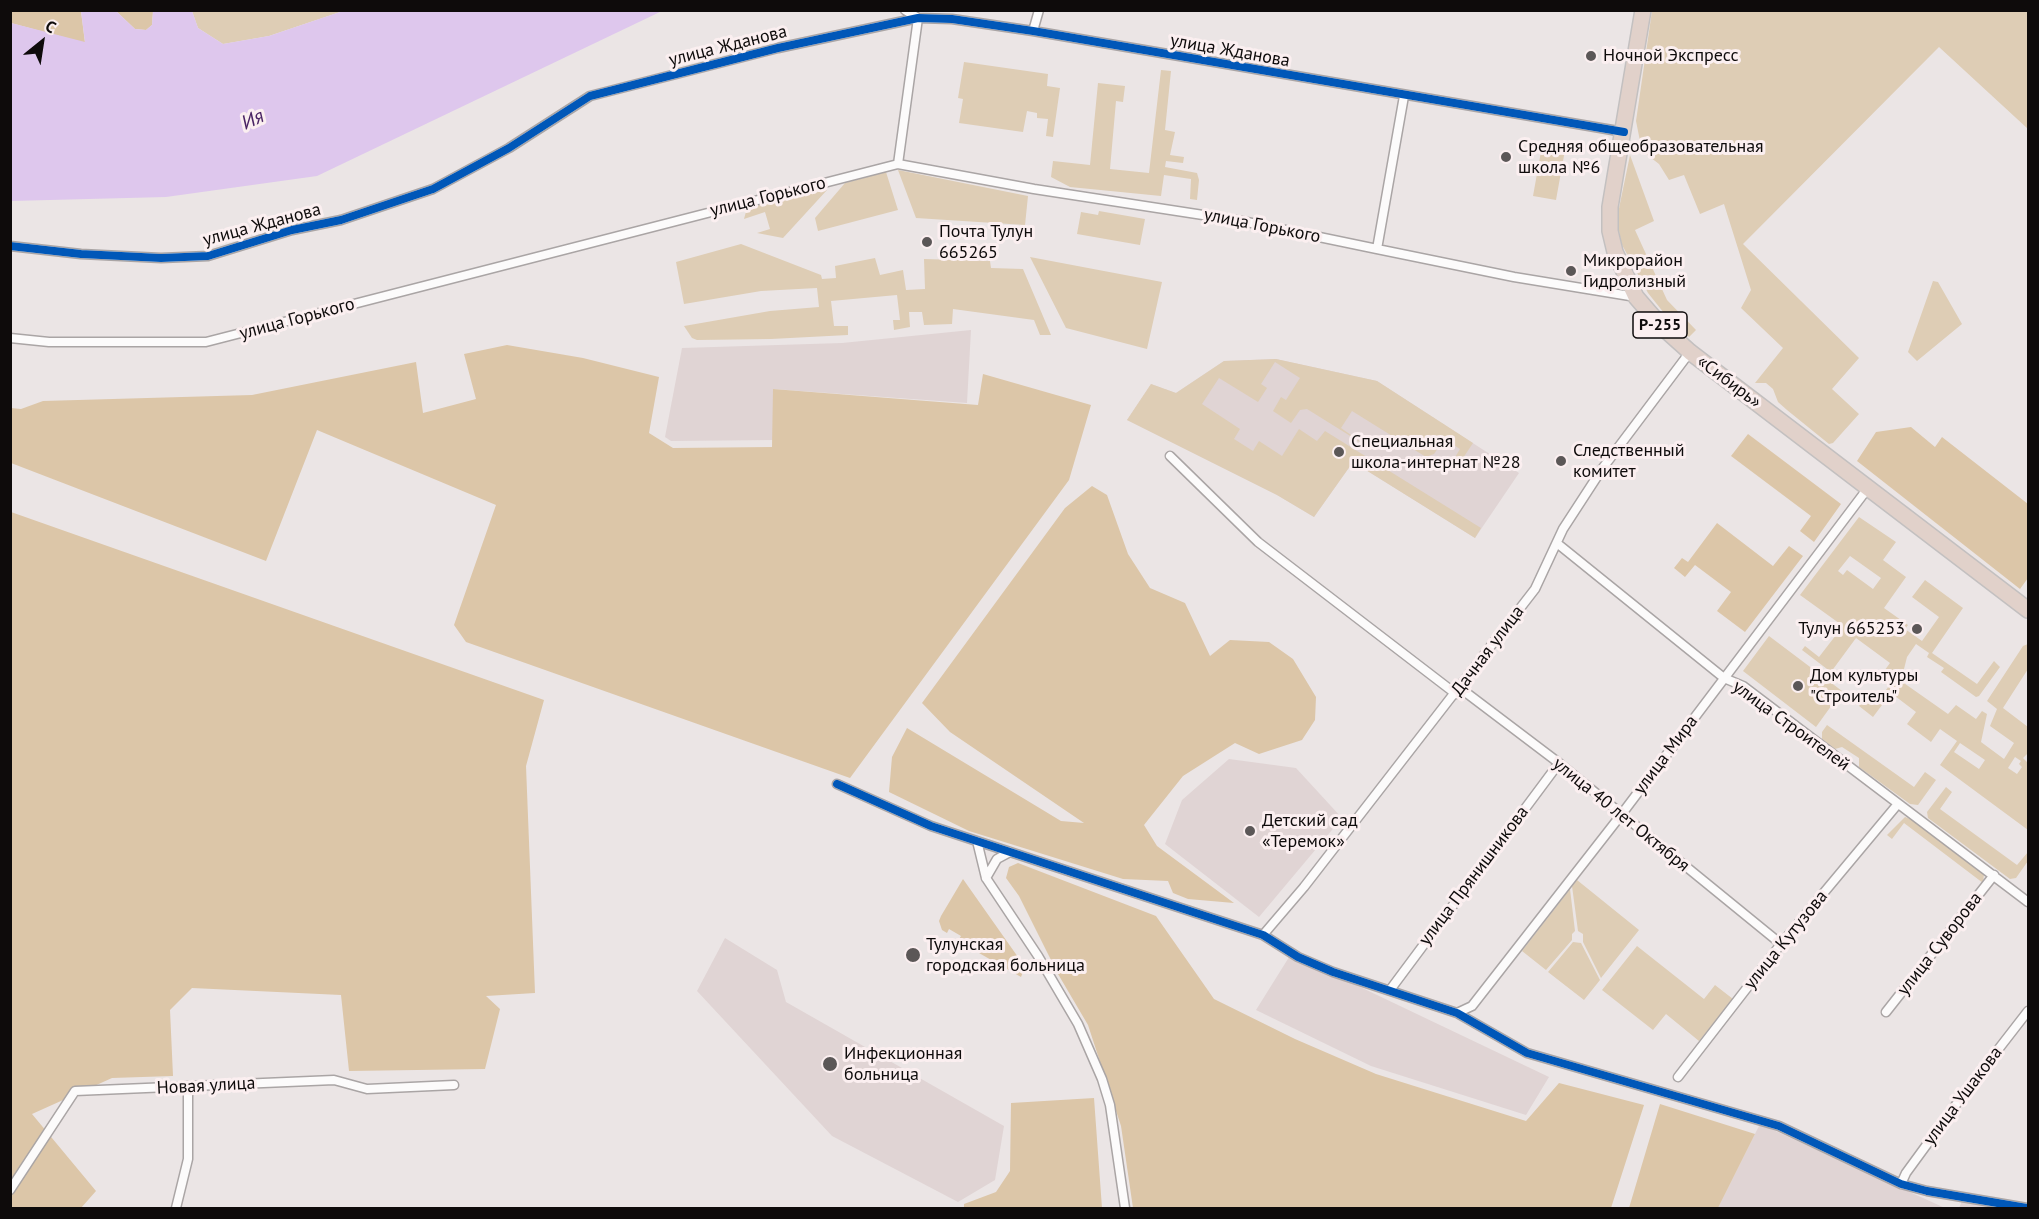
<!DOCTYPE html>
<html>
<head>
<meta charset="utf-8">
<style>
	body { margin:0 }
	#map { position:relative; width:2039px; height:1219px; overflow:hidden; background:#ebe5e5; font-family:"PT Sans",sans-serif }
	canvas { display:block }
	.frame { position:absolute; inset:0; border:12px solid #0e0b0b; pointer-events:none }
	.north { position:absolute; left:12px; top:12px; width:60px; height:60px; -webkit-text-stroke:4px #fbeff0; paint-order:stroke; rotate:30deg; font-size:16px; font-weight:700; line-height:24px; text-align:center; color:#0e0b0b }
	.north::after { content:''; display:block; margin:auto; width:21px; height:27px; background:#0e0b0b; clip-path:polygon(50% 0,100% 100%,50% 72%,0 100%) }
</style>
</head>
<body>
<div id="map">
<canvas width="2039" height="1219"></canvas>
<div class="frame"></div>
<div class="north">С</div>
</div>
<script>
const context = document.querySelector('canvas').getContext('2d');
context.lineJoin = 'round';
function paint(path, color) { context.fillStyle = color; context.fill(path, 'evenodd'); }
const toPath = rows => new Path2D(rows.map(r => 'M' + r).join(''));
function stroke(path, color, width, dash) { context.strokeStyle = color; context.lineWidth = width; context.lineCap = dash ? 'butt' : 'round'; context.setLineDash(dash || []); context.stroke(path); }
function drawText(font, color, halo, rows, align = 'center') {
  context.font = font + ' "PT Sans",sans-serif'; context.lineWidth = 6; context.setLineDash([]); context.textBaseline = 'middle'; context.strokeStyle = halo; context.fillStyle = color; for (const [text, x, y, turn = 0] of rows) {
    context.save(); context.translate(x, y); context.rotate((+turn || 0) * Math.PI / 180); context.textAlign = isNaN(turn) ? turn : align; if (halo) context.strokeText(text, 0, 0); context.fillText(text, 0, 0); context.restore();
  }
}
const built = toPath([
	[971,330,967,403,773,389,773,440,671,441,665,437,682,348,842,343],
	[1276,359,1377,381,1519,473,1475,538,1353,462,1314,517,1277,495,1127,420,1151,384,1176,393,1224,361],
	[1229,759,1296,768,1342,818,1259,917,1165,844,1182,800],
	[725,938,777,970,786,1002,1004,1126,995,1180,958,1202,832,1136,697,991],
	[1291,954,1549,1077,1526,1115,1371,1066,1256,1010],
	[1760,1124,1945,1208,1718,1208],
	[1962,1201,2006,1208,1959,1208]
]);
const green = toPath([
	[192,11,343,11,269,36,223,44,198,28],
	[1652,11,2028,11,2028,129,1939,47,1743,244,1859,358,1832,389,1859,414,1833,443,1829,444,1787,410,1778,402,1773,389,1766,383,1755,383,1783,348,1741,308,1751,290,1724,204,1700,214,1684,175,1669,180,1659,164,1642,151,1636,121],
	[964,62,1048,74,1047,86,1060,88,1053,137,1046,136,1048,119,1037,118,1037,113,1027,111,1023,132,959,123,963,99,958,98],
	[1161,70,1171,71,1165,130,1175,132,1170,155,1184,157,1183,163,1166,161,1165,167,1197,173,1199,180,1197,200,1190,199,1191,179,1164,175,1161,196,1070,187,1051,177,1053,161,1090,165,1098,83,1125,86,1123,102,1116,101,1110,169,1149,173],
	[1542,146,1565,150,1556,200,1533,196],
	[1630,155,1654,221,1635,230,1667,300,1696,330,1689,337,1664,313,1648,293,1621,243,1617,218],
	[898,170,1028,196,1025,225,916,218],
	[886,172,898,210,818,231,815,218,845,183],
	[827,190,783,238,757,233,770,229,765,212,744,219,747,208],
	[1099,211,1145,219,1140,245,1077,234,1081,212,1098,215],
	[741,244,821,275,822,279,836,278,835,266,875,258,880,275,903,270,906,290,925,289,924,259,990,261,991,268,1023,269,1051,335,1040,335,1034,320,953,309,952,324,924,325,922,312,909,312,910,327,894,330,893,320,900,320,897,295,831,301,834,326,848,326,848,335,771,339,697,340,692,338,684,326,770,311,819,307,817,288,761,291,684,304,676,262],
	[1030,257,1162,282,1147,349,1066,328],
	[1933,281,1938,282,1962,324,1917,361,1908,352],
	[1276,359,1377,381,1473,443,1457,467,1451,464,1460,449,1444,439,1434,454,1426,457,1352,411,1341,428,1368,447,1307,409,1300,410,1291,423,1273,411,1281,397,1286,400,1300,378,1275,362,1261,384,1267,388,1258,402,1219,378,1202,404,1240,429,1234,439,1253,451,1259,441,1282,456,1299,429,1317,441,1325,431,1481,528,1475,538,1353,462,1314,517,1277,495,1127,420,1151,384,1176,393,1224,361],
	[1859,517,1896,542,1883,560,1906,577,1884,608,1908,625,1905,629,1922,641,1939,617,1912,597,1925,580,1963,608,1932,653,1977,684,1994,661,2000,667,1979,696,1976,697,1941,672,1944,668,1927,657,1929,653,1916,644,1907,657,1901,681,1948,714,1956,705,1976,719,1982,711,1987,714,1981,742,2004,759,2014,743,1990,726,1997,709,1987,701,2023,646,2028,644,2028,669,2003,708,2028,727,2028,753,2023,758,2028,763,2028,830,1940,765,1957,741,1940,729,1931,742,1907,724,1916,712,1891,693,1873,717,1859,706,1867,695,1877,702,1889,686,1879,678,1890,663,1856,638,1831,672,1802,650,1805,646,1819,657,1843,626,1800,595],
	[1850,556,1881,578,1873,589,1847,570,1843,575,1838,571],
	[1960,743,1985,760,1979,769,1954,752],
	[2015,757,2021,761,2019,764,2022,767,2017,774,2008,768],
	[1769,636,1842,691,1816,727,1743,671],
	[1827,725,1914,787,1925,772,1936,780,1918,805,1910,804,1859,767,1859,758,1842,747,1835,749,1822,739,1822,732],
	[1946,787,1952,792,1940,809,2017,865,2028,852,2028,861,2016,878,2010,879,1928,818,1927,812],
	[1905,817,1913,820,1984,874,1983,883,1904,823,1892,839,1887,835],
	[1577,880,1639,930,1601,978,1583,942,1583,934,1578,931,1572,886],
	[1570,889,1575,931,1572,934,1572,940,1546,970,1522,951],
	[1573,942,1581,943,1600,980,1584,1000,1548,972],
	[1637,946,1704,999,1715,985,1733,999,1699,1041,1666,1014,1653,1030,1602,990]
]);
const forest = toPath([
	[11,11,81,11,85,43,11,23],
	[116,11,153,11,152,25,146,30,135,29],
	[507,345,583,358,659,377,649,433,673,448,772,447,773,389,978,405,983,374,1091,405,1069,480,850,778,466,642,454,625,496,505,317,430,266,561,11,463,11,408,21,409,43,401,252,395,416,362,423,413,476,399,464,354],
	[1911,427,1935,447,1942,437,2028,504,2028,578,2020,589,1857,461,1876,432],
	[1748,434,1841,504,1814,542,1800,531,1811,516,1731,456],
	[1092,486,1107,495,1128,554,1150,588,1185,603,1210,656,1230,640,1269,642,1293,659,1316,697,1315,720,1302,740,1259,754,1235,743,1183,776,1144,825,1157,846,1234,903,1188,899,1173,893,1168,881,1123,879,969,831,889,792,892,757,907,728,1061,821,1084,823,950,732,922,703,1065,508],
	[11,512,544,700,526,766,535,993,486,996,500,1009,485,1069,349,1071,341,995,192,988,170,1010,173,1076,112,1078,32,1114,96,1191,81,1208,11,1208],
	[1717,523,1773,566,1789,546,1803,556,1745,632,1717,611,1731,592,1695,565,1685,577,1674,568,1682,558,1688,562],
	[1018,863,1156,916,1214,999,1295,1039,1376,1074,1526,1121,1559,1083,1644,1105,1611,1208,1133,1208,1121,1126,1088,1025,1058,974,1019,896,1006,878,1009,867],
	[963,879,1025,967,1021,977,958,941,961,936,949,929,947,933,942,930,939,921,941,916],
	[1094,1098,1102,1208,964,1208,964,1204,996,1192,1010,1171,1011,1103],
	[1660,1104,1755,1134,1718,1208,1629,1208]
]);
const water = toPath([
	[81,11,116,11,135,29,146,30,152,25,153,11,192,11,198,28,223,44,269,36,343,11,662,11,317,176,166,197,11,201,11,23,85,42]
]);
const street = toPath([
	[1033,31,1039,10],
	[898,164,918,18,905,10],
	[10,246,81,254,161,258,208,256,292,230,341,220,433,189,509,148,590,96,778,48,918,18,952,19,1033,31,1624,132],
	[1377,249,1514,277,1636,297],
	[10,338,49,342,206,342,898,164,1034,189,1242,221,1377,249,1404,96],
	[1170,456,1258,542,1456,694],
	[1558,544,1724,678,1743,686,2028,902],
	[1460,688,1559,763,1781,944],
	[837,784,931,826,1263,935,1298,957,1333,972,1457,1013,1527,1053,1779,1126,1901,1184,1927,1191,2027,1208],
	[977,841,986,878,1038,956,1078,1024,1102,1079,1110,1105,1125,1208],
	[986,878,997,859,1010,852],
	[1263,935,1304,887,1535,589,1563,529,1602,469,1690,352],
	[1390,990,1559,763],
	[1886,1012,1994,875],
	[1457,1013,1472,1006,1621,815,1868,488],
	[1678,1077,1781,944,1897,805],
	[1901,1184,1906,1173,1966,1091,2028,1011],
	[10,1190,75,1091,334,1080,367,1089,454,1085],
	[176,1208,188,1159,188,1087]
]);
const highway = toPath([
	[1643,10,1610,207,1610,231,1615,252,1636,297,1661,326,1690,352,2028,610]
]);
const cycleway = toPath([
	[10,246,81,254,161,258,208,256,292,230,341,220,433,189,509,148,590,96,778,48,918,18,952,19,1033,31,1624,132],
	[837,784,931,826,1263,935,1298,957,1333,972,1457,1013,1527,1053,1779,1126,1901,1184,1927,1191,2027,1208]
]);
const markers = [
	[1591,56,6,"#5b5757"],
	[1506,157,6,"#5b5757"],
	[927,242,6,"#5b5757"],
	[1571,271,6,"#5b5757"],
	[1339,452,6,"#5b5757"],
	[1561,461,6,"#5b5757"],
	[1917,629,6,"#5b5757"],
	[1798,686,6,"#5b5757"],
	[1250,831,6,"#5b5757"],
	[913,955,8,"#5b5757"],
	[830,1064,8,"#5b5757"]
];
const shields = [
	[1660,325,54]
];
const shieldNames = [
	["Р-255",1660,325]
];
const streetNames = [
	["улица Жданова",728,46,-14],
	["улица Жданова",1230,51,10],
	["улица Горького",768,197,-14],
	["улица Жданова",262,225,-15],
	["улица Горького",1262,226,11],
	["улица Горького",297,319,-15],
	["«Сибирь»",1729,382,37],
	["Дачная улица",1488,651,-53],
	["улица Строителей",1791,726,36],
	["улица Мира",1666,755,-53],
	["улица 40 лет Октября",1621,815,39],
	["улица Прянишникова",1474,876,-53],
	["улица Кутузова",1786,940,-51],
	["улица Суворова",1940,944,-52],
	["Новая улица",206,1086,-3],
	["улица Ушакова",1963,1096,-53]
];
const poiNames = [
	["Ночной Экспресс",1603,56],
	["Средняя общеобразовательная",1518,147],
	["школа №6",1518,168],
	["Почта Тулун",939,232],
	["665265",939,253],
	["Микрорайон",1583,261],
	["Гидролизный",1583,282],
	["Специальная",1351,442],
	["школа-интернат №28",1351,463],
	["Следственный",1573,451],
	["комитет",1573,472],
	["Тулун 665253",1905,629,"right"],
	["Дом культуры",1810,676],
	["\"Строитель\"",1810,697],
	["Детский сад",1262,821],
	["«Теремок»",1262,842],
	["Тулунская",926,945],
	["городская больница",926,966],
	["Инфекционная",844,1054],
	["больница",844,1075]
];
const waterNames = [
	["Ия",253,120,-25]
];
paint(built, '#e0d4d4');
paint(green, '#decdb5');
paint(forest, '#dcc6a8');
paint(water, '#dec7ed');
stroke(street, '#aaa5a5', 11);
stroke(highway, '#c3c0c0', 18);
stroke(street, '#fcfbfb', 8);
stroke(highway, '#e1d1ca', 15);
stroke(cycleway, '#0057b8', 8);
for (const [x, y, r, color] of markers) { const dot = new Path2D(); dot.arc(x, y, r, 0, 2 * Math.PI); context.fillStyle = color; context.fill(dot); stroke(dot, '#fbeff0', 2); }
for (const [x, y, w] of shields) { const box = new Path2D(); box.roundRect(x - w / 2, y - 13, w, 26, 4.5); context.fillStyle = '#fbeff0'; context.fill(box); stroke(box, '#0e0b0b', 1.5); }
drawText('bold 16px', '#0e0b0b', null, shieldNames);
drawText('18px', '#0e0b0b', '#fbeff0', streetNames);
drawText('18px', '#0e0b0b', '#fbeff0', poiNames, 'left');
drawText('italic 20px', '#4a2464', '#fbeff0', waterNames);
</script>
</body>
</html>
